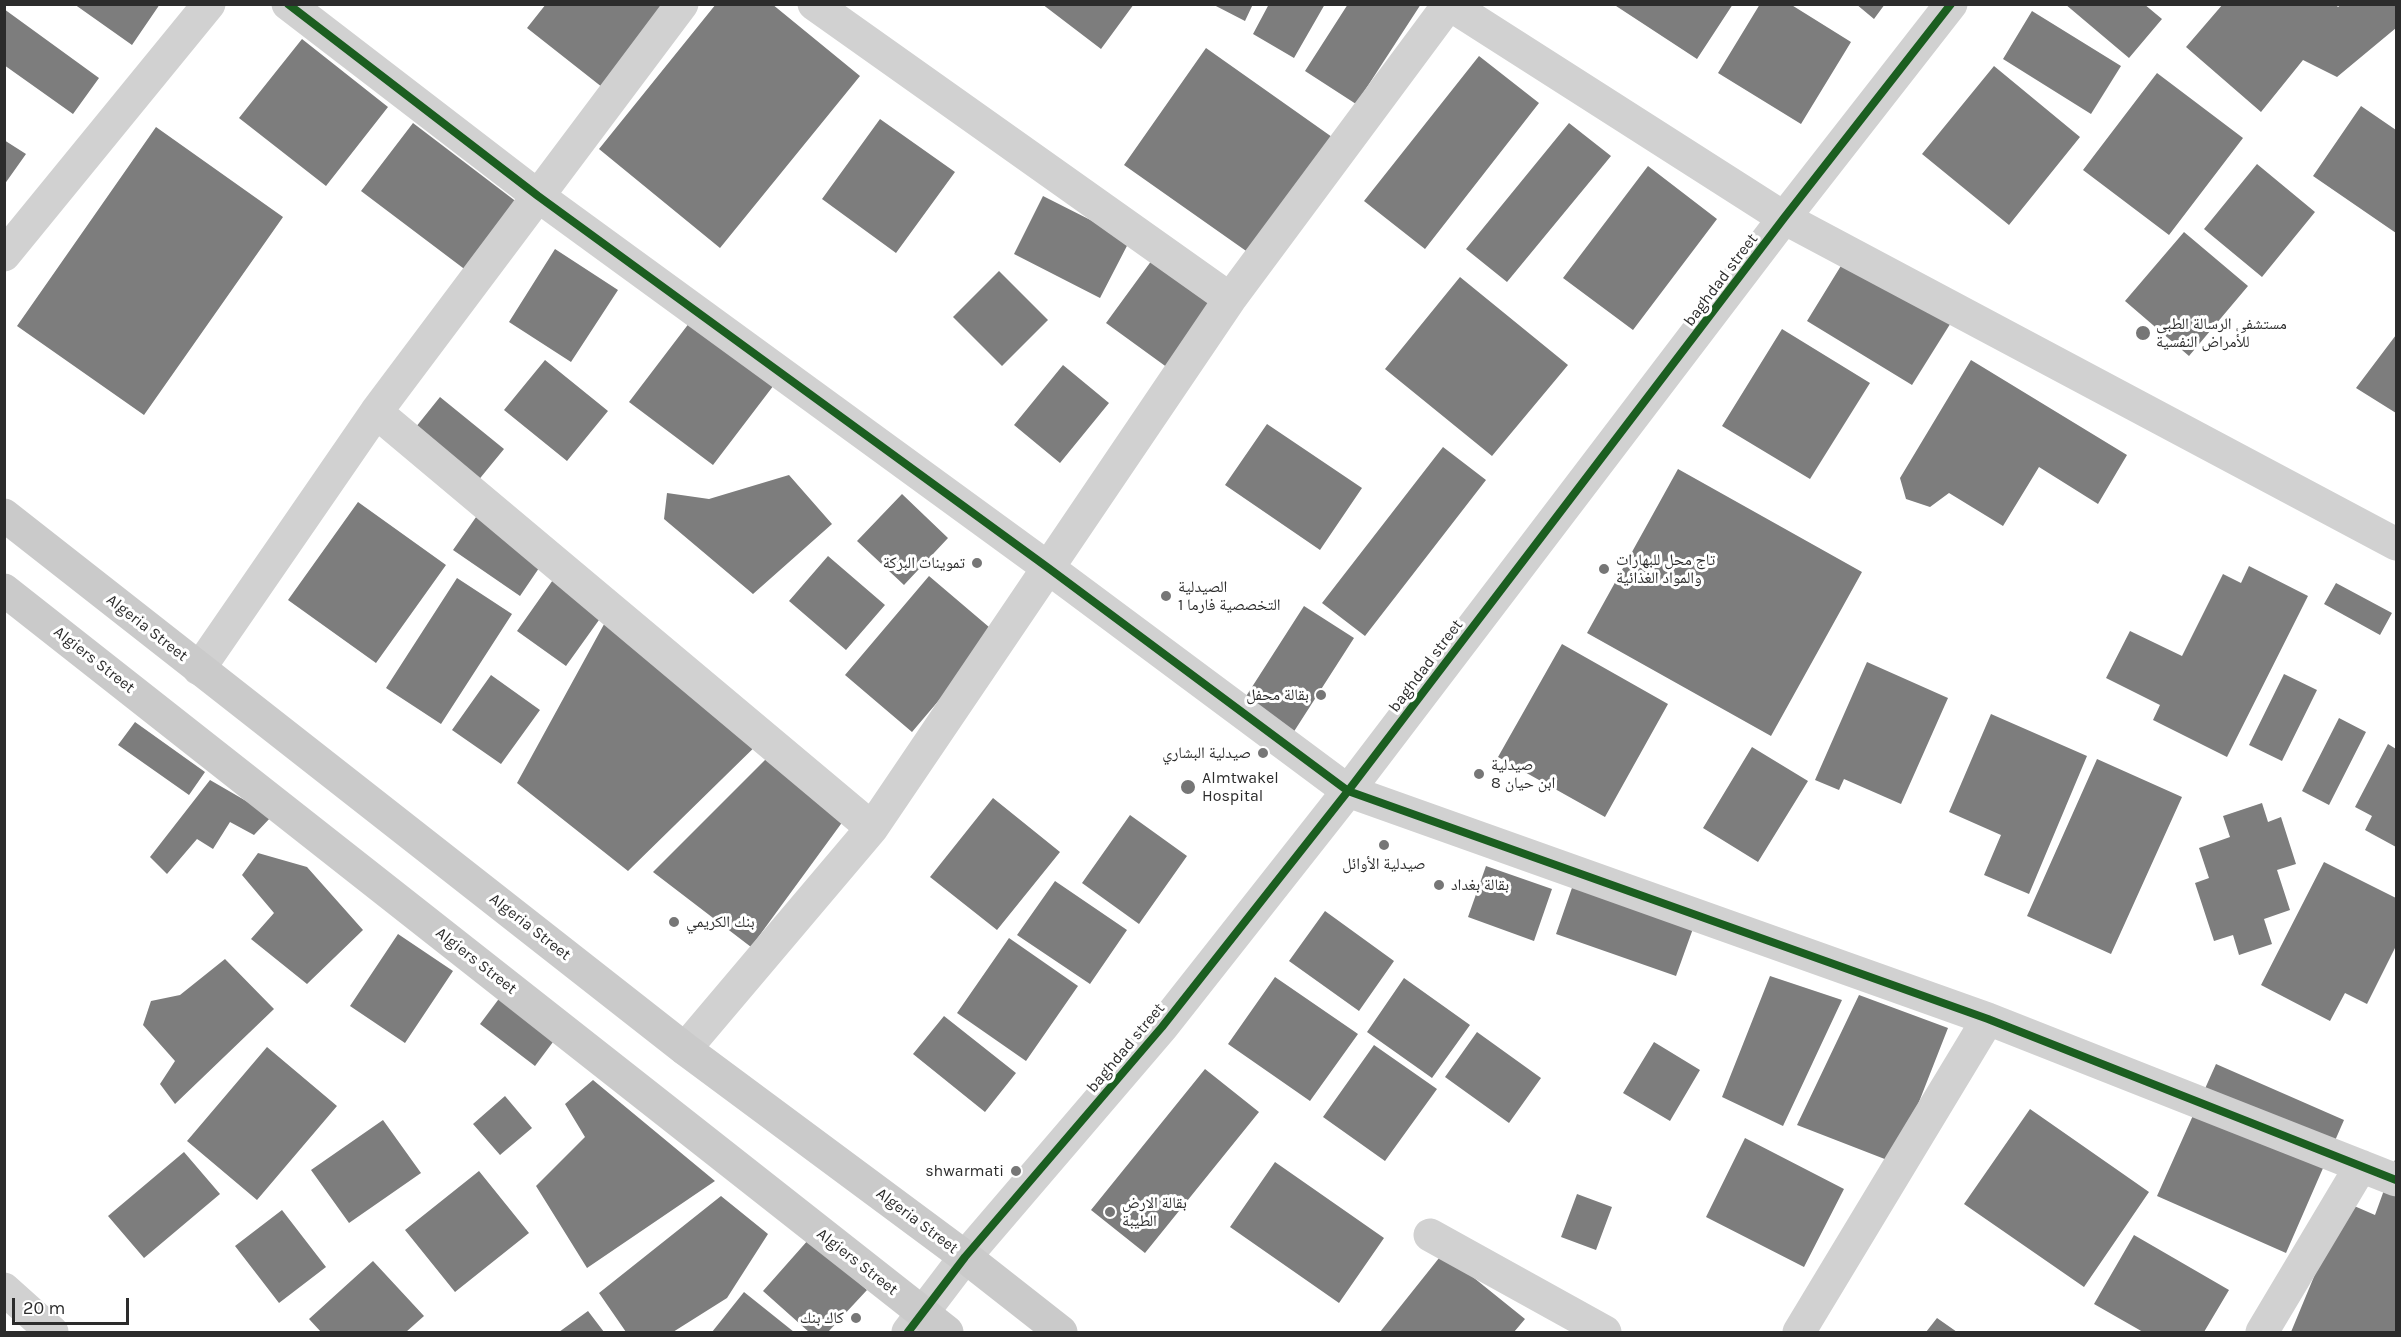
<!DOCTYPE html>
<html>
<head>
<meta charset="utf-8">
<style>
	body { margin:0 }
	#map { position:relative; width:2401px; height:1337px; overflow:hidden; background:#fff; font-family:Karla,sans-serif }
	canvas { display:block }
	.frame { position:absolute; inset:0; border:6px solid #2c2c2c; pointer-events:none }
	.scale { position:absolute; left:12px; top:1298px; width:117px; height:27px; box-sizing:border-box; border:3px solid #2c2c2c; border-top:0; padding-left:8px; font-size:18px; line-height:21px; white-space:nowrap; color:#2c2c2c; -webkit-text-stroke:4px #fff; paint-order:stroke }
</style>
</head>
<body>
<div id="map">
<canvas width="2401" height="1337"></canvas>
<div class="frame"></div>
<div class="scale">20 m</div>
</div>
<script>
const context = document.querySelector('canvas').getContext('2d');
context.lineJoin = 'round';
function paint(path, color) { context.fillStyle = color; context.fill(path, 'evenodd'); }
const toPath = rows => new Path2D(rows.map(r => 'M' + r).join(''));
function stroke(path, color, width, dash) { context.strokeStyle = color; context.lineWidth = width; context.lineCap = dash ? 'butt' : 'round'; context.setLineDash(dash || []); context.stroke(path); }
function drawText(font, color, halo, rows, align = 'center') {
  context.font = font + ' Karla,"Noto Naskh Arabic",sans-serif'; context.lineWidth = 6; context.setLineDash([]); context.textBaseline = 'middle'; context.strokeStyle = halo; context.fillStyle = color; for (const [text, x, y, turn = 0] of rows) {
    context.save(); context.translate(x, y); context.rotate((+turn || 0) * Math.PI / 180); context.textAlign = isNaN(turn) ? turn : align; if (halo) context.strokeText(text, 0, 0); context.fillText(text, 0, 0); context.restore();
  }
}
const building = toPath([
	[74,4,160,4,132,45],
	[546,4,675,4,607,91,527,28],
	[716,4,772,4,860,76,720,248,599,149],
	[1042,4,1134,4,1101,49],
	[1212,4,1253,4,1245,21],
	[1269,4,1325,4,1294,58,1253,34],
	[1348,4,1421,4,1356,104,1305,71],
	[1613,4,1733,4,1697,59],
	[1760,4,1790,4,1851,42,1801,124,1718,73],
	[1856,4,1885,4,1874,19],
	[2065,4,2144,4,2162,19,2129,58],
	[2223,4,2335,4,2338,7,2342,4,2396,4,2396,28,2337,77,2303,60,2261,112,2186,47],
	[4,9,99,78,73,114,4,65],
	[2032,11,2121,66,2091,114,2003,59],
	[302,39,388,107,326,186,239,118],
	[1206,48,1332,137,1249,253,1124,165],
	[1479,56,1539,103,1425,249,1364,201],
	[1994,66,2080,137,2009,225,1922,154],
	[2157,73,2243,138,2169,235,2083,170],
	[2361,106,2396,130,2396,233,2313,176],
	[880,119,955,172,896,253,822,199],
	[413,123,518,203,467,271,361,191],
	[1569,123,1611,156,1507,282,1466,249],
	[156,127,283,217,144,415,17,326],
	[4,140,26,154,4,185],
	[2257,164,2315,212,2262,277,2204,229],
	[1648,166,1717,219,1633,330,1563,278],
	[1043,196,1130,240,1100,298,1014,254],
	[2184,232,2248,286,2189,356,2125,301],
	[555,249,618,290,571,362,509,322],
	[1847,256,1952,321,1912,385,1807,321],
	[1152,260,1214,307,1168,368,1106,323],
	[999,271,1048,320,1002,366,953,317],
	[1460,277,1568,365,1492,456,1385,369],
	[693,318,777,381,713,465,629,402],
	[1782,329,1870,383,1810,479,1722,426],
	[2396,335,2396,413,2356,388],
	[545,360,608,411,567,461,504,410],
	[1971,360,2127,455,2098,504,2039,467,2003,526,1949,493,1930,507,1906,499,1900,478],
	[1063,365,1109,403,1060,463,1014,425],
	[440,397,504,449,463,499,399,448],
	[1267,424,1362,488,1320,550,1225,485],
	[1443,447,1486,480,1365,636,1322,603],
	[1678,469,1862,572,1771,736,1587,633],
	[789,475,832,524,753,594,664,519,667,493,709,499],
	[902,494,948,538,904,585,857,541],
	[488,500,554,546,520,596,453,550],
	[358,502,446,565,376,663,288,600],
	[828,556,885,605,846,650,789,601],
	[2249,566,2308,596,2227,757,2153,720,2160,705,2106,678,2130,631,2182,656,2223,574,2241,583],
	[929,576,996,633,912,732,845,675],
	[555,577,604,613,566,666,517,631],
	[457,578,512,614,441,724,386,688],
	[2336,583,2392,613,2380,635,2324,604],
	[1304,606,1354,638,1293,733,1243,701],
	[608,617,769,733,628,871,517,783],
	[1562,644,1668,704,1605,817,1498,757],
	[1867,662,1948,698,1901,804,1844,779,1839,790,1815,780],
	[2284,674,2317,690,2282,761,2249,745],
	[491,675,540,710,501,764,452,730],
	[1991,714,2087,756,2029,894,1984,875,2001,835,1949,812],
	[2339,718,2366,732,2329,805,2302,791],
	[135,722,205,772,189,795,118,745],
	[2388,744,2396,749,2396,847,2365,830,2372,816,2355,807],
	[780,745,857,802,751,947,653,872],
	[1752,747,1808,781,1758,862,1703,828],
	[2097,759,2182,797,2111,954,2027,916],
	[210,780,272,816,254,835,230,822,213,849,197,839,167,874,150,857],
	[993,798,1060,852,997,930,930,877],
	[2262,803,2268,822,2281,817,2296,864,2277,870,2290,910,2264,919,2272,944,2239,955,2233,935,2214,941,2195,883,2209,878,2199,848,2230,837,2223,816],
	[1130,815,1187,856,1139,924,1082,883],
	[258,853,307,867,363,930,307,984,251,939,274,913,242,875],
	[2324,862,2396,898,2396,946,2367,1004,2345,993,2330,1021,2261,985],
	[1486,866,1552,889,1534,941,1468,917],
	[1055,881,1127,930,1090,984,1017,935],
	[1574,882,1695,923,1676,976,1556,934],
	[1325,911,1394,961,1359,1011,1289,961],
	[398,934,453,971,405,1043,350,1006],
	[1009,938,1078,986,1026,1061,957,1013],
	[225,959,274,1009,175,1104,160,1084,175,1061,143,1025,151,1001,180,995],
	[1770,976,1842,1000,1783,1126,1722,1097],
	[1275,977,1358,1034,1310,1101,1228,1044],
	[1404,978,1470,1025,1432,1078,1367,1032],
	[1859,995,1948,1028,1895,1163,1797,1125],
	[501,996,556,1038,535,1066,480,1024],
	[944,1016,1016,1073,985,1112,913,1054],
	[1477,1032,1541,1078,1509,1123,1445,1077],
	[1654,1042,1700,1070,1670,1121,1623,1093],
	[1374,1045,1437,1089,1385,1161,1323,1117],
	[267,1047,337,1106,257,1200,187,1141],
	[2216,1064,2344,1120,2286,1253,2157,1196],
	[1205,1069,1259,1112,1145,1253,1091,1210],
	[593,1080,715,1181,587,1268,536,1186,585,1137,565,1104],
	[505,1096,532,1128,500,1155,473,1124],
	[2030,1109,2149,1192,2084,1287,1964,1204],
	[383,1120,421,1173,349,1223,311,1170],
	[1745,1138,1844,1189,1804,1267,1706,1217],
	[184,1152,220,1194,144,1258,108,1216],
	[2396,1157,2396,1332,2291,1332,2345,1202,2375,1215],
	[1275,1162,1384,1238,1339,1303,1230,1227],
	[479,1171,529,1233,455,1292,405,1230],
	[1577,1194,1612,1207,1596,1250,1561,1237],
	[721,1196,768,1234,727,1298,673,1332,626,1332,599,1293],
	[282,1210,326,1267,279,1303,235,1246],
	[2134,1235,2229,1290,2204,1332,2143,1332,2094,1304],
	[809,1239,867,1290,828,1332,809,1332,763,1291],
	[1443,1253,1525,1319,1514,1332,1380,1332],
	[373,1261,424,1316,406,1332,321,1332,309,1319],
	[744,1292,794,1332,712,1332],
	[588,1311,604,1332,559,1332],
	[1937,1318,1957,1332,1926,1332]
]);
const minor = toPath([
	[288,4,538,196,1047,567,1348,791,1988,1019,2396,1180],
	[814,4,1230,299],
	[1449,4,1784,218,2396,544],
	[4,255,209,4],
	[376,412,872,828],
	[199,669,376,412,682,4],
	[685,1049,872,828,1230,299,1449,4],
	[1430,1235,1605,1332],
	[4,1289,52,1332],
	[908,1332,965,1257,1162,1027,1348,791,1784,218,1951,4],
	[1799,1332,1988,1019],
	[2262,1332,2361,1166]
]);
const secondary = toPath([
	[4,515,685,1049,968,1259,1061,1332],
	[4,590,947,1332]
]);
const cycleway = toPath([
	[288,4,538,196,1047,567,1348,791,1988,1019,2396,1180],
	[908,1332,965,1257,1162,1027,1348,791,1784,218,1951,4]
]);
const markers = [
	[2143,333,8,"#767676"],
	[977,563,6,"#767676"],
	[1604,569,6,"#767676"],
	[1166,596,6,"#767676"],
	[1321,695,6,"#767676"],
	[1263,753,6,"#767676"],
	[1479,774,6,"#767676"],
	[1188,787,8,"#767676"],
	[1384,845,6,"#767676"],
	[1439,885,6,"#767676"],
	[674,922,6,"#767676"],
	[1016,1171,6,"#767676"],
	[1110,1212,6,"#767676"],
	[856,1318,6,"#767676"]
];
const streetNames = [
	["baghdad street",1721,280,-53],
	["Algeria Street",147,628,38],
	["Algiers Street",94,660,38],
	["baghdad street",1426,666,-53],
	["Algeria Street",530,927,38],
	["Algiers Street",476,961,38],
	["baghdad street",1126,1048,-50],
	["Algeria Street",917,1221,37],
	["Algiers Street",857,1262,38]
];
const poiNames = [
	["مستشفى الرسالة الطبي",2156,324],
	["للأمراض النفسية",2156,342],
	["تاج محل للبهارات",1616,560],
	["والمواد الغذائية",1616,578],
	["تموينات البركة",965,563,"right"],
	["الصيدلية",1178,587],
	["التخصصية فارما 1",1178,605],
	["بقالة محفل",1309,695,"right"],
	["صيدلية البشاري",1251,753,"right"],
	["صيدلية",1491,765],
	["ابن حيان 8",1491,783],
	["Almtwakel",1202,778],
	["Hospital",1202,796],
	["صيدلية الأوائل",1384,864,"center"],
	["بقالة بغداد",1451,885],
	["بنك الكريمي",686,922],
	["shwarmati",1004,1171,"right"],
	["بقالة الارض",1122,1203],
	["الطيبة",1122,1221],
	["كاك بنك",844,1318,"right"]
];
paint(building, '#7d7d7d');
stroke(minor, '#d1d1d1', 33);
stroke(secondary, '#cacaca', 33);
stroke(cycleway, '#1b5e20', 8);
for (const [x, y, r, color] of markers) { const dot = new Path2D(); dot.arc(x, y, r, 0, 2 * Math.PI); context.fillStyle = color; context.fill(dot); stroke(dot, '#fff', 2); }
drawText('16px', '#2c2c2c', '#fff', streetNames);
drawText('16px', '#2c2c2c', '#fff', poiNames, 'left');
</script>
</body>
</html>
